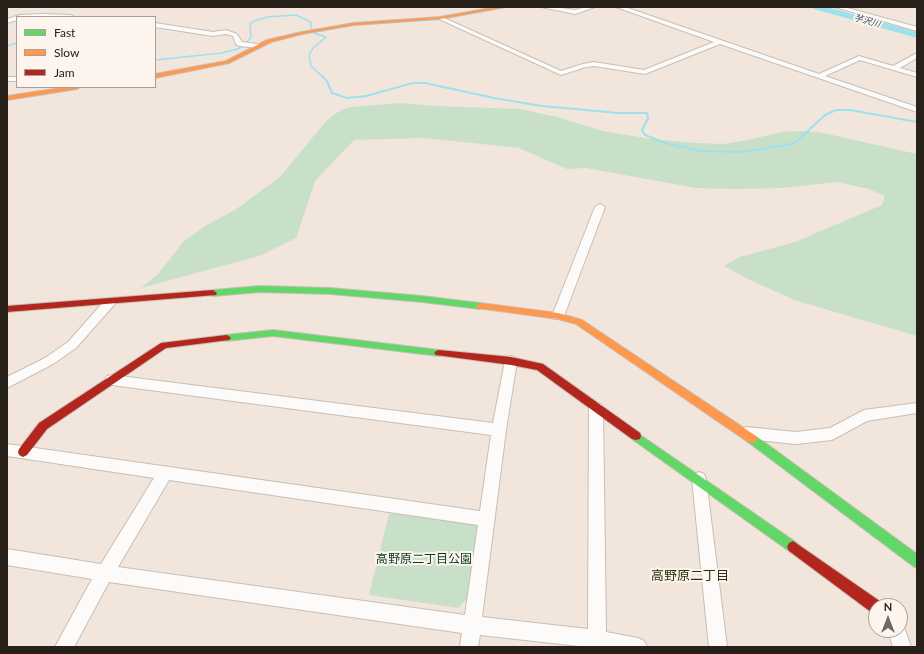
<!DOCTYPE html>
<html>
<head>
<meta charset="utf-8">
<style>
	body { margin:0 }
	#map { position:relative; width:924px; height:654px; overflow:hidden; background:#f2e6dc; font-family:Lato,sans-serif }
	canvas { display:block }
	.frame { position:absolute; inset:0; border:8px solid #28211a; pointer-events:none }
	.legend { position:absolute; left:16px; top:16px; width:140px; height:72px; box-sizing:border-box; background:#fdf4ee; border:1px solid #a8a099; margin:0; padding:5px 7px; list-style:none; font-size:12px; color:#28211a }
	.legend li { display:flex; align-items:center; gap:8px; height:20px }
	.legend b { width:20px; border:1px solid #a8a099 }
	.north { position:absolute; left:868px; top:598px; width:40px; height:40px; box-sizing:border-box; background:#fdf4ee; border:1px solid #a8a099; border-radius:50%; rotate:0deg; font-size:11px; font-weight:700; line-height:16px; text-align:center; color:#28211a }
	.north::after { content:''; display:block; margin:auto; width:14px; height:18px; background:#6f665e; clip-path:polygon(50% 0,100% 100%,50% 72%,0 100%) }
</style>
</head>
<body>
<div id="map">
<canvas width="924" height="654"></canvas>
<div class="frame"></div>
<ul class="legend">
<li><b style="height:5px;background:#63d668"></b>Fast</li>
<li><b style="height:5px;background:#ff974d"></b>Slow</li>
<li><b style="height:5px;background:#b3261e"></b>Jam</li>
</ul>
<div class="north">N</div>
</div>
<script>
const context = document.querySelector('canvas').getContext('2d');
context.lineJoin = 'round';
function paint(path, color) { context.fillStyle = color; context.fill(path, 'evenodd'); }
const toPath = rows => new Path2D(rows.map(r => 'M' + r).join(''));
function stroke(path, color, width, dash) { context.strokeStyle = color; context.lineWidth = width; context.lineCap = dash ? 'butt' : 'round'; context.setLineDash(dash || []); context.stroke(path); }
function drawText(font, color, halo, rows, align = 'center') {
  context.font = font + ' Lato,"Noto Sans JP",sans-serif'; context.lineWidth = 4; context.setLineDash([]); context.textBaseline = 'middle'; context.strokeStyle = halo; context.fillStyle = color; for (const [text, x, y, turn = 0] of rows) {
    context.save(); context.translate(x, y); context.rotate((+turn || 0) * Math.PI / 180); context.textAlign = isNaN(turn) ? turn : align; if (halo) context.strokeText(text, 0, 0); context.fillText(text, 0, 0); context.restore();
  }
}
const green = toPath([
	[400,103,436,106,520,109,557,117,603,131,651,139,696,143,723,144,748,140,781,132,796,131,819,132,917,154,917,336,794,300,748,279,724,266,740,257,795,242,882,205,885,196,869,189,837,182,781,188,735,189,696,188,586,168,567,169,519,148,424,138,354,140,315,181,296,238,259,256,141,288,158,274,184,241,207,225,235,210,280,177,327,120,341,110,350,107],
	[390,510,479,523,468,598,458,608,369,595]
]);
const streamFar1 = toPath([
	[7,46,17,43],
	[155,60,222,53,237,49,244,46,251,37,250,25,252,22,267,17,296,15,311,22,311,32,326,37,313,48,309,55,311,66,323,77]
]);
const stream = toPath([
	[322,76,327,81,332,93,347,98,366,96,413,83,425,83,494,98,542,106,618,113,647,113,648,118,642,130,645,135,668,144,702,151,742,152,791,144,797,141,825,115,836,110,850,110,917,122]
]);
const river = toPath([
	[812,7,827,7,917,32,917,38,814,9,812,7]
]);
const street = toPath([
	[541,7,555,7,575,10,586,7,595,7,575,14,541,7],
	[616,7,625,7,819,74,859,56,893,66,917,53,917,58,900,68,917,73,917,77,860,60,825,76,917,107,917,112,720,44,645,74,594,66,586,67,561,75,437,18,442,17,561,71,583,64,594,62,644,70,714,42,616,7],
	[835,7,844,7,917,27,917,31,835,7],
	[42,14,71,15,74,17,17,17,17,20,7,23,7,19,20,15,42,14],
	[155,23,213,32,226,30,237,34,242,42,258,44,261,46,258,48,239,46,236,44,233,36,226,34,213,36,155,27,155,23],
	[7,77,17,77,17,81,7,81,7,77],
	[600,204,605,207,564,316,562,319,554,319,552,316,595,207,600,204],
	[110,298,114,299,116,302,114,305,76,348,53,364,7,388,7,377,45,358,68,342,106,299,110,298],
	[511,356,515,358,517,361,506,430,482,617,588,629,589,408,591,404,596,403,601,404,603,408,606,632,638,638,644,641,647,647,588,647,480,635,478,647,460,647,462,633,109,582,74,647,55,647,92,579,7,565,7,549,101,564,154,478,7,456,7,444,480,511,491,435,112,385,107,384,105,380,107,376,112,375,493,423,505,361,507,358,511,356],
	[169,480,478,525,465,615,118,567,169,480],
	[917,403,917,413,867,421,832,440,796,444,746,439,741,437,739,433,741,429,746,427,796,432,830,428,864,410,917,403],
	[699,472,704,474,706,479,727,647,709,647,692,479,694,474,699,472],
	[900,622,903,624,911,647,893,647,888,630,900,630,900,622]
]);
const fast = toPath([
	[260,286,330,288,422,296,480,303,484,306,480,309,422,302,330,294,260,292,213,296,209,293,213,290,260,286],
	[273,330,439,350,442,351,444,353,442,355,439,356,273,336,226,341,221,338,226,335,273,330],
	[636,432,797,543,799,547,797,551,793,553,789,551,632,439,631,436,632,433,636,432],
	[752,435,756,436,917,554,917,568,913,566,748,442,747,439,748,436,752,435]
]);
const slow = toPath([
	[496,7,506,7,440,19,354,25,302,34,271,42,229,63,155,78,155,74,226,61,267,40,302,32,354,23,440,17,496,7],
	[67,87,80,87,77,89,7,100,7,96,67,87],
	[480,303,558,313,582,320,756,436,757,439,756,442,752,443,748,442,576,324,558,319,477,308,476,306,480,303]
]);
const jam = toPath([
	[213,290,217,293,216,295,7,312,7,306,213,290],
	[226,335,229,336,231,338,229,340,166,348,47,429,27,455,23,457,19,455,18,452,19,449,39,423,161,343,226,335],
	[439,350,511,357,543,364,640,433,641,436,640,439,636,440,632,439,537,370,511,365,436,355,434,353,436,351,439,350],
	[793,541,881,602,882,606,876,606,876,614,871,612,789,551,787,547,789,543,793,541]
]);
const farWaternames = [
	["芋沢川",867,21,16]
];
const nearParknames = [
	["高野原二丁目公園",424,559]
];
const nearNeighbourhoodnames = [
	["高野原二丁目",690,576]
];
paint(green, '#c8e0c7');
stroke(streamFar1, '#9de0ee', 1.5);
stroke(stream, '#9de0ee', 2);
paint(river, '#9de0ee');
stroke(street, '#c7beb6', 2);
stroke(fast, '#c7beb6', 2);
stroke(slow, '#c7beb6', 2);
stroke(jam, '#c7beb6', 2);
paint(street, '#fdfbfa');
paint(fast, '#63d668');
paint(slow, '#ff974d');
paint(jam, '#b3261e');
drawText('italic 9px', '#2b5762', '#fdf4ee', farWaternames);
drawText('12px', '#033c1d', '#fdf4ee', nearParknames);
drawText('13px', '#2a3109', '#fdf4ee', nearNeighbourhoodnames);
</script>
</body>
</html>
